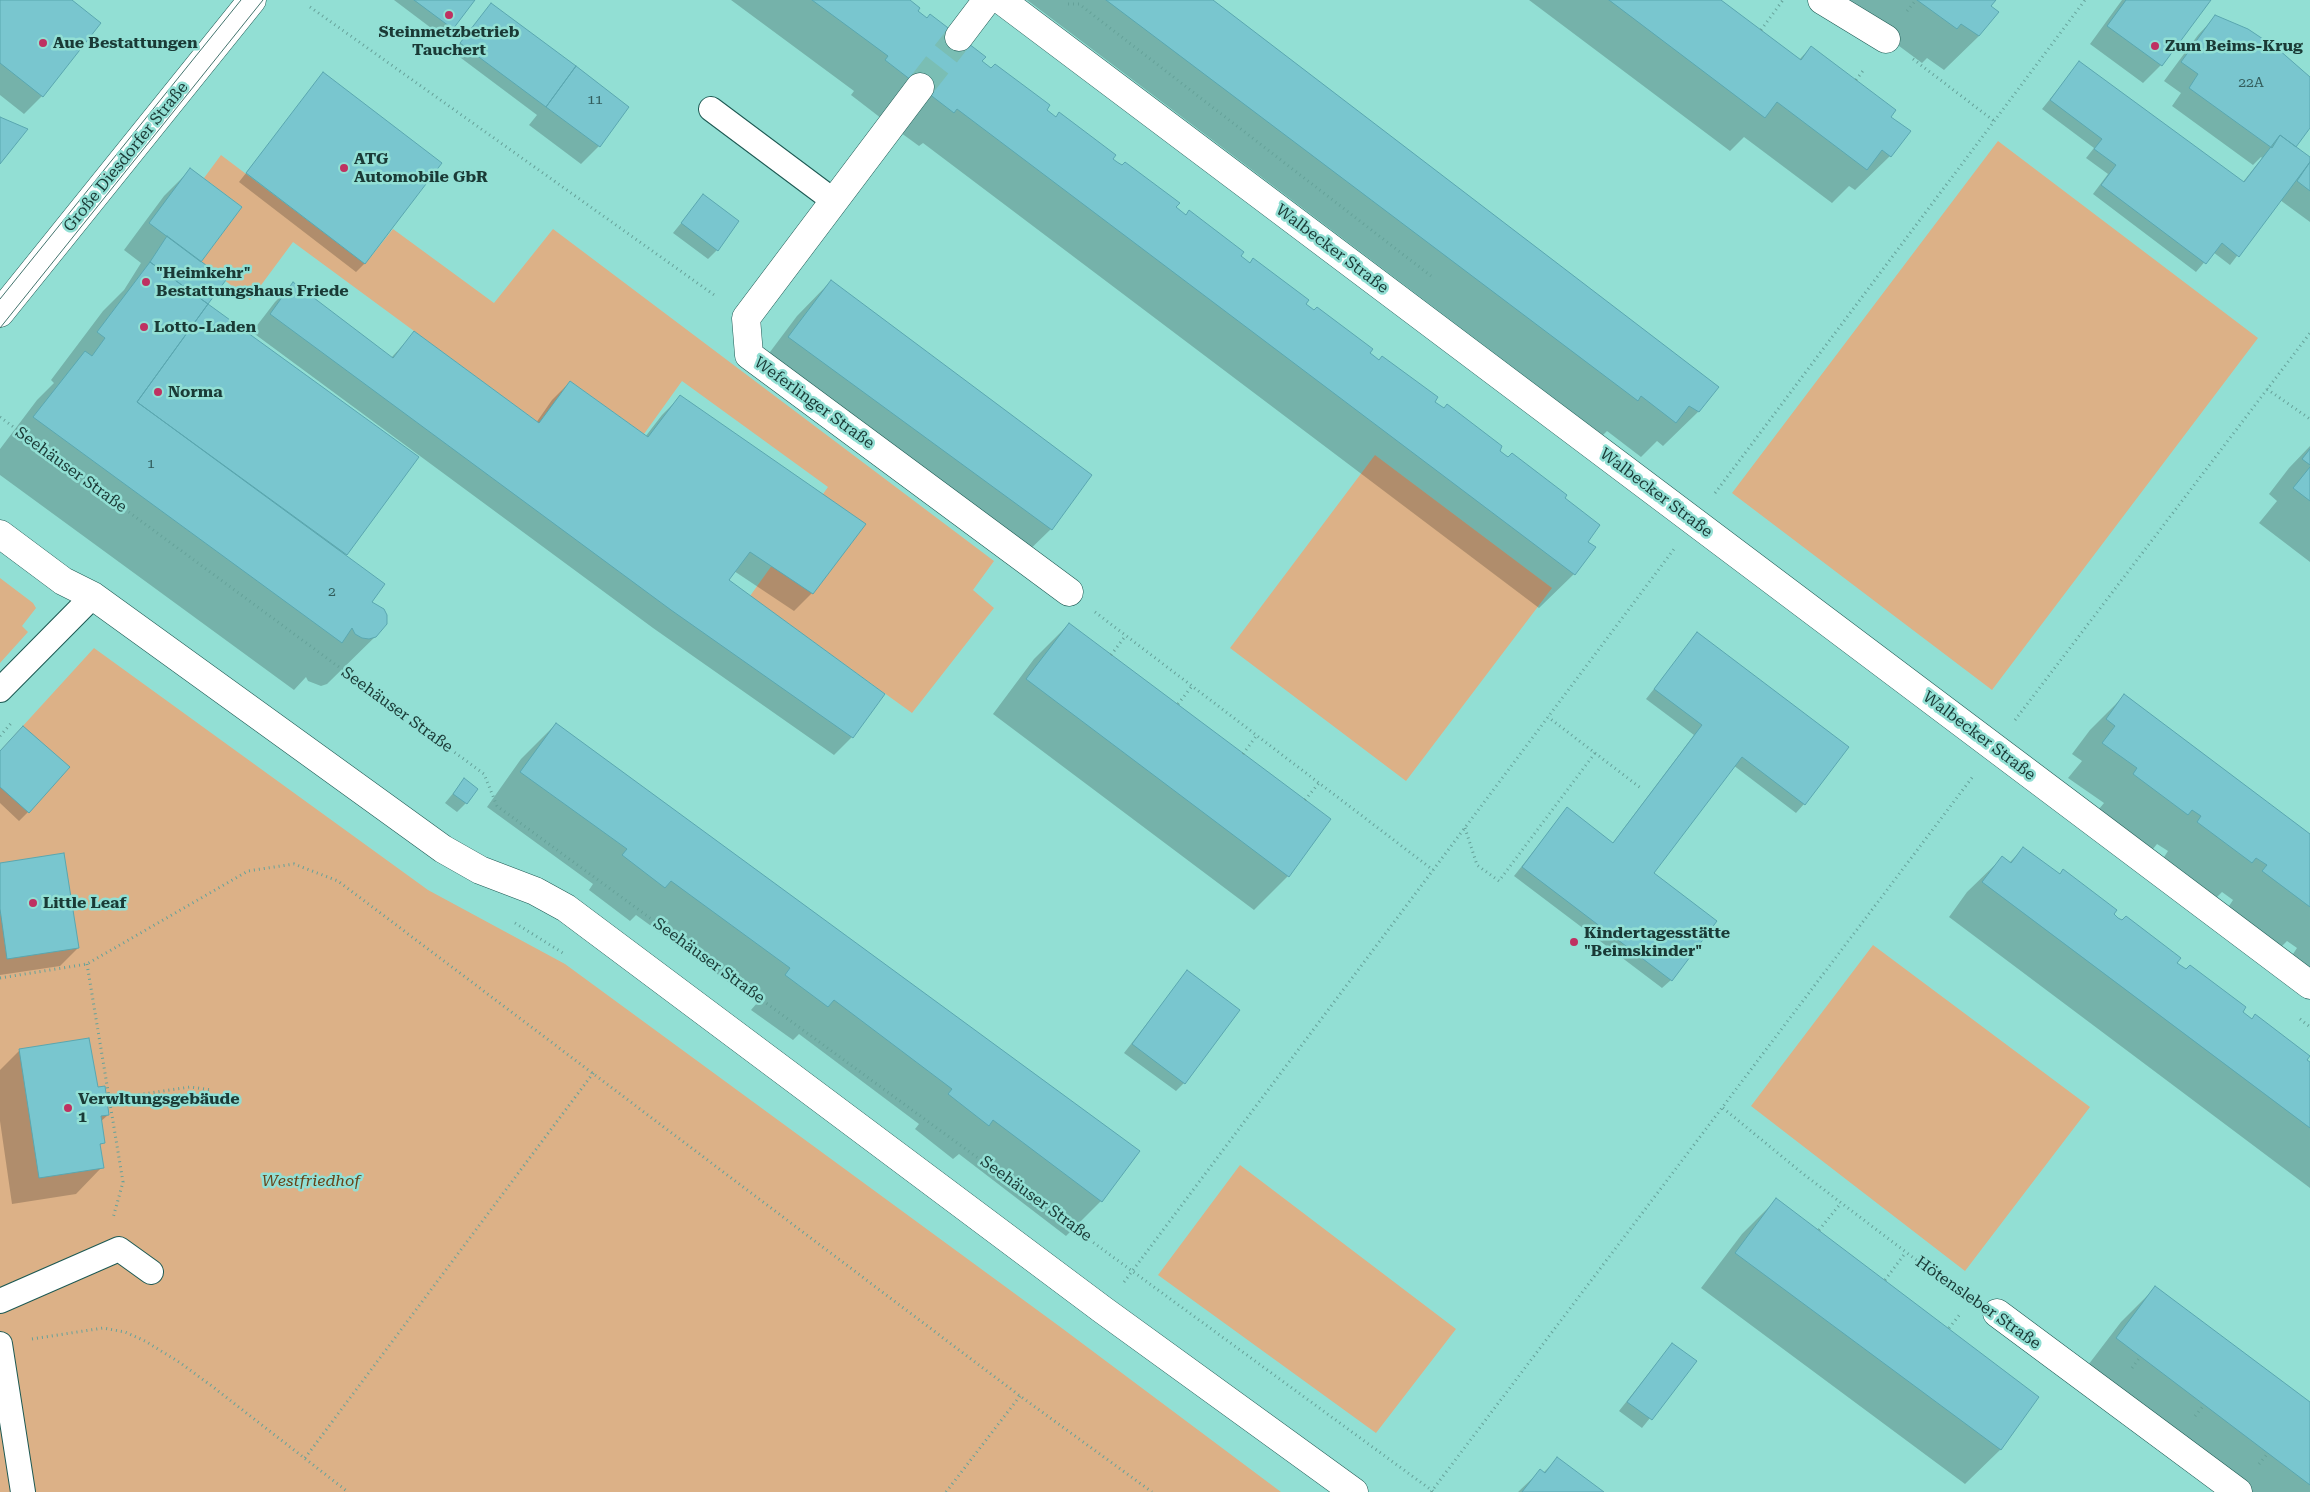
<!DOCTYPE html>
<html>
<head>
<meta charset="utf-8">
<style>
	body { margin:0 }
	canvas { display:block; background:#92dfd4 }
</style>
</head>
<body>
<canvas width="2310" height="1492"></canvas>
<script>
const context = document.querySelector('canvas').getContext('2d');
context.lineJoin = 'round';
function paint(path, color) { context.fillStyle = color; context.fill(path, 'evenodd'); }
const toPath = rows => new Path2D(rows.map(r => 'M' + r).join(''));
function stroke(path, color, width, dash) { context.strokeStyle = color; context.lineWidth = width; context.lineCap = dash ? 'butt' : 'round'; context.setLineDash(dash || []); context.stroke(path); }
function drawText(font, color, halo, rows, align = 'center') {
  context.font = font + ' "Roboto Serif",serif'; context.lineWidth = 5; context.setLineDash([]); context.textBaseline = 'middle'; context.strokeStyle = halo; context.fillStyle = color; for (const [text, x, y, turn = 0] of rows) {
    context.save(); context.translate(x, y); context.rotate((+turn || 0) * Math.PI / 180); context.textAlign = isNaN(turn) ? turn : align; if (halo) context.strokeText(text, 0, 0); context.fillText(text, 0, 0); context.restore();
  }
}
const green = toPath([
	[1998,141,2258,338,1992,690,1732,493],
	[221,155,365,264,393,229,494,303,553,229,994,561,973,590,994,608,912,713,750,596,828,487,682,381,644,434,570,381,539,423,293,242,250,300,201,262,242,207,204,178],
	[1375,455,1552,588,1406,781,1230,648],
	[0,578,33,603,36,608,22,626,28,632,0,663],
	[94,648,428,890,565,964,1059,1326,1281,1492,0,1492,0,751],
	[1873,945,2090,1107,1965,1271,1751,1106],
	[1240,1165,1456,1329,1376,1433,1158,1275]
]);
const shadow = toPath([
	[0,0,70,0,42,96,24,114,0,95],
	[394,0,473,0,443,37],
	[731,0,908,0,916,11,980,62,1249,264,1253,260,1304,305,1563,498,1586,542,1594,547,1574,574,1539,608,923,143,919,146,886,122,851,95,854,91],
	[1027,0,1211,0,1717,387,1698,412,1663,446,1657,441,1641,457,1607,431,1603,435],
	[1529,0,1719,0,1799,60,1811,47,1889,117,1890,156,1855,190,1849,186,1832,203,1744,137,1730,151],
	[1837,0,1994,0,1990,6,1979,36,1944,70,1927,58,1922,63],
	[2122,0,2209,0,2161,65,2143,83,2090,44],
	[491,4,599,146,581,164,529,125,537,115,453,52],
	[2216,16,2310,79,2310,126,2294,147,2310,158,2310,222,2280,200,2230,265,2213,252,2196,272,2093,194,2108,174,2086,158,2094,148,2042,109,2079,63,2243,182,2262,158,2261,157,2253,165,2172,106,2181,93,2164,81,2198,35],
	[323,74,365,263,356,272,239,182],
	[190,170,206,306,346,554,345,556,370,603,381,631,327,684,321,686,308,681,306,677,294,690,0,475,0,449,37,400,54,383,51,380,103,311,124,290,141,263,124,250,164,196],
	[703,196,717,250,708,259,673,233],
	[831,281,1051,529,1016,563,755,372,797,316],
	[293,284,391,358,414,333,536,423,552,400,570,382,645,437,662,415,680,397,812,593,794,611,734,571,727,580,852,737,834,755,653,628,252,332,275,302],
	[2310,446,2310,562,2259,523,2277,501,2269,494,2289,468],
	[1069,624,1288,876,1254,910,993,714,1034,659],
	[1698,633,1804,804,1796,813,1733,765,1652,873,1671,980,1662,988,1514,876,1567,809,1612,844,1694,735,1646,699],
	[2124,696,2310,835,2310,967,2293,954,2297,948,2287,941,2282,946,2229,906,2233,900,2222,892,2217,897,2164,857,2168,851,2157,844,2153,849,2099,809,2104,803,2068,778,2082,761,2072,754,2090,730],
	[556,724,1139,1151,1101,1201,1066,1236,959,1154,953,1159,915,1129,919,1124,799,1034,793,1040,751,1010,757,1003,636,915,630,921,589,890,593,884,487,807,521,759],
	[0,752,28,812,19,821,0,803],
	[464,780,466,803,457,812,445,803],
	[2023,849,2310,1064,2310,1188,1949,917,1967,892,2002,858,2009,863],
	[0,864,78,948,60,966,0,975],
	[1187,972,1184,1083,1176,1091,1124,1053],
	[20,1050,97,1088,108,1115,100,1122,103,1142,99,1146,102,1167,76,1194,12,1204,0,1121,0,1070],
	[1776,1200,2038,1397,2000,1450,1965,1484,1701,1288,1742,1234],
	[2155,1288,2310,1404,2310,1492,2240,1492,2082,1373,2121,1322],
	[1672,1344,1695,1362,1642,1428,1619,1411],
	[1557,1459,1602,1492,1518,1492,1540,1471,1543,1473]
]);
const building = toPath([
	[0,0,72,0,101,23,43,97,0,63,0,0],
	[414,0,475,0,453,29,414,0],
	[812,0,910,0,920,8,918,11,927,18,930,14,986,57,982,61,991,68,995,64,1050,105,1047,110,1056,117,1059,112,1116,155,1113,159,1117,162,1122,165,1125,162,1180,203,1176,207,1186,215,1189,210,1244,252,1241,256,1245,259,1250,263,1253,258,1309,300,1306,304,1314,310,1317,307,1373,349,1370,353,1374,356,1379,360,1382,356,1438,397,1435,402,1444,408,1447,404,1502,446,1500,451,1508,457,1512,453,1567,495,1565,498,1600,525,1588,542,1596,547,1575,575,957,109,954,113,920,87,885,60,888,56,812,0],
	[1106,0,1213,0,1719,387,1699,412,1689,406,1676,423,1641,396,1638,401,1106,0],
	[1609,0,1721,0,1801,60,1811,46,1896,110,1891,117,1911,131,1891,157,1882,150,1867,170,1777,102,1765,118,1609,0],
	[1917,0,1996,0,1991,6,1999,12,1979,36,1961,24,1957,29,1917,0],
	[2126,0,2211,0,2162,66,2107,26,2126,0],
	[491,3,576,66,546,107,460,43,491,3],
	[2215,15,2248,29,2278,49,2310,77,2310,128,2296,147,2280,135,2272,148,2189,88,2198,74,2181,62,2215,15],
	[2079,61,2244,182,2280,135,2310,157,2310,162,2239,257,2222,243,2206,264,2101,185,2116,165,2094,149,2102,139,2050,100,2079,61],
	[576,66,629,107,600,147,546,107,576,66],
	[323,72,442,163,365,264,246,173,323,72],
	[0,117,28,129,0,164,0,117],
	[2310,162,2310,191,2297,181,2310,162],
	[190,168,242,207,201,262,149,223,190,168],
	[703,194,739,221,718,251,681,223,703,194],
	[167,236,226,280,208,304,150,262,167,236],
	[150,262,208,304,137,402,385,584,372,602,384,609,387,615,387,624,376,637,369,639,362,638,355,634,352,628,342,643,33,417,85,351,92,356,105,338,97,332,150,262],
	[831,280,1092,475,1052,530,788,337,831,280],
	[293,282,393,358,414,331,539,423,570,381,648,437,680,395,866,524,813,594,750,552,729,580,885,694,853,738,671,610,270,314,293,282],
	[208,304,419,457,347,555,137,402,208,304],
	[2310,449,2310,465,2302,459,2310,449],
	[2310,467,2310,501,2293,488,2310,467],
	[1069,623,1331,819,1289,877,1026,679,1069,623],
	[1697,632,1849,747,1805,805,1742,757,1654,873,1717,921,1672,981,1522,867,1567,807,1613,843,1702,725,1654,689,1697,632],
	[2124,694,2310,834,2310,907,2262,871,2267,865,2256,858,2252,863,2197,822,2201,816,2192,810,2188,815,2133,774,2137,768,2102,743,2115,726,2106,719,2124,694],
	[556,723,1140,1151,1102,1202,993,1120,989,1126,948,1094,952,1089,834,1000,828,1007,785,975,790,968,671,881,665,888,622,855,627,849,520,772,556,723],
	[23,726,70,767,29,813,0,787,0,751,23,726],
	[464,778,478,789,467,804,453,794,464,778],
	[2023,847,2060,874,2063,869,2117,910,2114,914,2118,918,2122,920,2126,916,2181,958,2177,963,2186,969,2190,965,2246,1007,2243,1012,2252,1019,2255,1014,2310,1056,2307,1060,2310,1062,2310,1128,1982,882,2002,856,2011,863,2023,847],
	[64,853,79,948,7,959,0,909,0,863,64,853],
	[1187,970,1240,1010,1185,1084,1132,1044,1187,970],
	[89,1038,98,1087,105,1086,109,1115,101,1116,105,1143,100,1144,104,1168,39,1178,19,1049,89,1038],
	[1776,1198,2039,1397,2001,1450,1735,1253,1776,1198],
	[2155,1286,2310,1402,2310,1485,2116,1338,2155,1286],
	[1672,1343,1697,1361,1652,1420,1627,1402,1672,1343],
	[1557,1457,1604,1492,1522,1492,1540,1469,1545,1473,1557,1457]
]);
const streetTunnel = toPath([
	[920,87,959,37]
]);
const path = toPath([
	[1068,4,1079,4,1431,276],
	[310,7,717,297],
	[1907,11,1916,0],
	[1761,30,1783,0],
	[1913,59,1994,121],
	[1856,80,1865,68],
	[2267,389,2310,419],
	[0,417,484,774,497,806,1434,1492],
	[1715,493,2085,0],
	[1095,612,1433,870],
	[1111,655,1126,635],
	[1178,704,1192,686],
	[2015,720,2310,333],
	[0,736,13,721],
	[1595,753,1642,789],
	[1243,754,1257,735],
	[1305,800,1319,783],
	[1465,828,1477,865,1499,881,1595,753,1548,717],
	[515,923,563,953],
	[87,964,123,1182,113,1218],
	[0,978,87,964,248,871,294,864,338,881,1020,1396,1152,1492],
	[2300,1019,2310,1027],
	[109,1099,190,1087,212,1090],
	[1723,1108,1802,1173,1965,1297],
	[1819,1230,1841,1203],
	[1885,1280,1906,1252],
	[1124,1282,1674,549],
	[1949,1328,1961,1313],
	[32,1339,103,1328,125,1332,145,1341,179,1362,213,1387,348,1492],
	[2132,1368,2140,1357],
	[2195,1416,2204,1405],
	[305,1458,594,1072],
	[2259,1464,2268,1453],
	[946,1492,1020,1396],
	[1431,1492,1974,775]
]);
const lane = toPath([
	[711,109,834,201],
	[0,690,93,596],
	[0,1301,119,1249,151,1272],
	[0,1344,23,1492]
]);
const street = toPath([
	[1001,0,2310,985],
	[1822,0,1886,39],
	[959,37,987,0],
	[920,87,746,318,749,355,1069,592],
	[0,534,63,581,93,596,443,849,480,870,535,891,566,908,1103,1310,1354,1492],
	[1997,1313,2238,1492]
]);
const secondary = toPath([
	[0,313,252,0]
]);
const tram = toPath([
	[0,299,241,0],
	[0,328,263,0]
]);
const markers = [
	[449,15,5,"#bf3161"],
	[43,43,5,"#bf3161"],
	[2155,46,5,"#bf3161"],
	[344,168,5,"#bf3161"],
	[146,282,5,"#bf3161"],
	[144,327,5,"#bf3161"],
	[158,392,5,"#bf3161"],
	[33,903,5,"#bf3161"],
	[1574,942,5,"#bf3161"],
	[68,1108,5,"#bf3161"]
];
const numberNames = [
	["22A",2251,83],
	["11",595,100],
	["1",151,464],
	["2",332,592]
];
const poiNames = [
	["Steinmetzbetrieb",449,32,"center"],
	["Tauchert",449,50,"center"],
	["Aue Bestattungen",53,43],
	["Zum Beims-Krug",2165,46],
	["ATG",354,159],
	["Automobile GbR",354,177],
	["\"Heimkehr\"",156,273],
	["Bestattungshaus Friede",156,291],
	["Lotto-Laden",154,327],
	["Norma",168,392],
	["Little Leaf",43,903],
	["Kindertagesstätte",1584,933],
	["\"Beimskinder\"",1584,951],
	["Verwltungsgebäude",78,1099],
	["1",78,1117]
];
const streetNames = [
	["Große Diesdorfer Straße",126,157,-51],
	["Walbecker Straße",1332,249,37],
	["Weferlinger Straße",814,403,36],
	["Seehäuser Straße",71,470,36],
	["Walbecker Straße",1656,493,37],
	["Seehäuser Straße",397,710,36],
	["Walbecker Straße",1979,736,37],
	["Seehäuser Straße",709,961,36],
	["Seehäuser Straße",1036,1199,36],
	["Hötensleber Straße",1978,1303,35]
];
const parkNames = [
	["Westfriedhof",311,1181]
];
paint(green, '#dcb187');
paint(shadow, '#0003');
paint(building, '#79c6cf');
stroke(building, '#5aa7b0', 1);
stroke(streetTunnel, '#7abeb4', 28, [28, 14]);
stroke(lane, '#1d5953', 26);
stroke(street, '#1d5953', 29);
stroke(secondary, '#1d5953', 29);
stroke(path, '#65a199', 3, [1, 4]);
stroke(lane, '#fff', 24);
stroke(street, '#fff', 28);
stroke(secondary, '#fff', 28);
stroke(tram, '#44746e', 1);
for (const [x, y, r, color] of markers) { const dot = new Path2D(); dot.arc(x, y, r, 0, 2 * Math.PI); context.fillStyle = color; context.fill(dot); stroke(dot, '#92dfd4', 2); }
drawText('14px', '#325d5c', null, numberNames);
drawText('bold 16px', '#1a3a36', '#92dfd4', poiNames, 'left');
drawText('16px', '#1a3a36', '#92dfd4', streetNames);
drawText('italic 16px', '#684217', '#92dfd4', parkNames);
</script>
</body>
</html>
